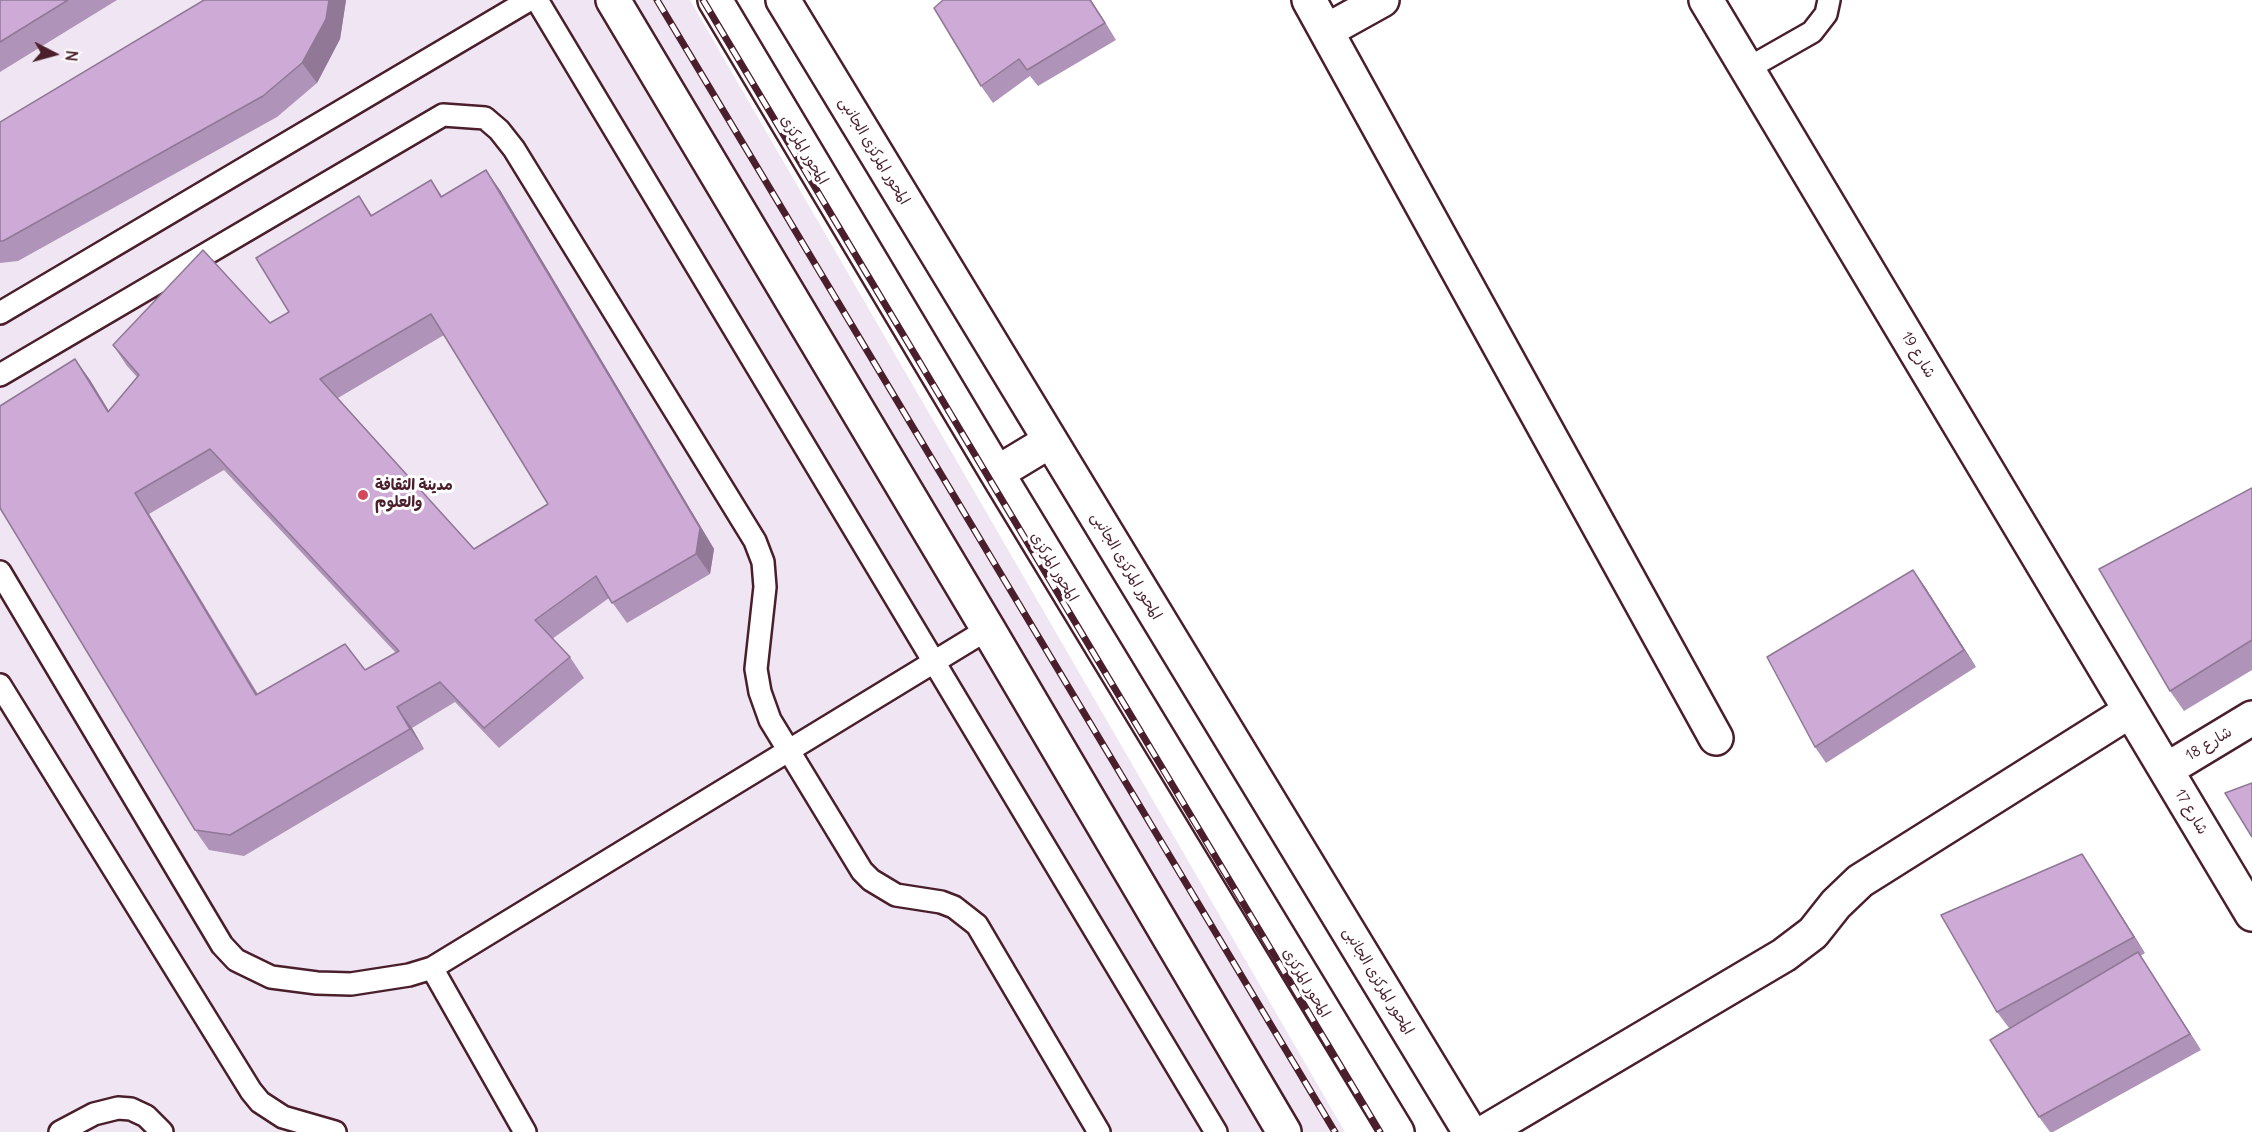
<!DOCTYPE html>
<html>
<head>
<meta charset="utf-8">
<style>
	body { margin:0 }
	#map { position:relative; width:2252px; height:1132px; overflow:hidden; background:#fff; font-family:Delius,sans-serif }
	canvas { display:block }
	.north { position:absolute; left:24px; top:24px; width:60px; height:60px; -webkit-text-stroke:4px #fff; paint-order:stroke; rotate:96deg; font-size:16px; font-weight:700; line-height:24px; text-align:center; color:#4a1f2b }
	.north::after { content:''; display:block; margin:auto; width:21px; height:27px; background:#4a1f2b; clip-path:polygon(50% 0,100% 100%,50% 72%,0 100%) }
</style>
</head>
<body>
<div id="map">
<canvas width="2252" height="1132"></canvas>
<div class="north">N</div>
</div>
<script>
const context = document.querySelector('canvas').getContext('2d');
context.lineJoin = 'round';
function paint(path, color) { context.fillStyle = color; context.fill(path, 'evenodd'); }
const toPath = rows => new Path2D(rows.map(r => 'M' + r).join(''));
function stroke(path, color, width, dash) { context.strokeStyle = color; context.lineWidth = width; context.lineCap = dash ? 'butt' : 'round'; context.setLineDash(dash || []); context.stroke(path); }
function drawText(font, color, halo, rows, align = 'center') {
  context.font = font + ' Delius,"Playpen Sans Arabic",sans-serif'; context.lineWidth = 6; context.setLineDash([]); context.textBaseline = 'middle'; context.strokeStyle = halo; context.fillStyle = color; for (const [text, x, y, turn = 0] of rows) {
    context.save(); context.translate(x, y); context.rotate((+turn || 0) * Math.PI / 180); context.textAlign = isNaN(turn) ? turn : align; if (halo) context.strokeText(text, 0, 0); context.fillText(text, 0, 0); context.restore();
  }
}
const built = toPath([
	[0,0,690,0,1345,1132,0,1132]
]);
const lane = toPath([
	[537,0,1216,1132],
	[1747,69,1812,32,1826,14,1829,0],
	[0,313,529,0],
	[0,375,443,115,485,118,499,130,514,149,755,541,763,562,765,587,756,669,760,692,770,720,789,751,862,871,871,880,896,895,941,902,954,907,977,925,1099,1132],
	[0,572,222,945,236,960,271,977,317,983,351,984,409,975,432,968,988,629],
	[0,685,251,1091,260,1102,283,1117,335,1132],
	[432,968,525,1132],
	[60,1132,94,1114,118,1108,131,1109,146,1116,162,1132]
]);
const street = toPath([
	[783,0,1470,1132],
	[1309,0,1716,738],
	[1706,0,2252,914],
	[1328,30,1382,0],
	[2166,770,2252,718],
	[1485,1132,1784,955,1813,933,1836,904,1860,881,2130,711]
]);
const secondary = toPath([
	[613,0,988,629,1284,1132],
	[715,0,997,473,1397,1132],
	[997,473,1050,441]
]);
const rail = toPath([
	[657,0,1335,1132],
	[703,0,1380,1132]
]);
const wall = toPath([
	[0,0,117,0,0,72],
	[204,0,346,0,340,39,317,83,277,117,18,261,0,263,0,122],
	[943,0,1091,0,1116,40,1038,86,1030,76,993,103,981,86],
	[431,180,442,196,500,190,714,549,710,574,627,623,609,598,552,639,570,657,584,678,499,748,455,702,412,728,424,749,244,856,209,850,195,830,75,359,90,380,109,411,137,377,127,366,113,345,270,323,289,312,359,196,372,215],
	[444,335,548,504,474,549,338,398],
	[224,470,396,653,365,670,258,694,149,514],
	[2252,488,2252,670,2184,711,2170,691],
	[1913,570,1925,587,1976,667,1826,763,1815,747],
	[2093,871,2145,953,2140,956,2201,1050,2053,1132,2050,1132,2039,1117,2032,1015,2009,1028,1997,1012]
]);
const shadedWall = toPath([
	[329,0,346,0,340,39,317,83,302,63],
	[1090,0,1091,0,1116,40,1105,23],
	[486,170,500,190,714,549,710,574,696,554],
	[75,359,90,380,122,433,108,412],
	[135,493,149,514,270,716,256,695],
	[1913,570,1925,587,1976,667,1964,650],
	[397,707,412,728,424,749,410,729],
	[2082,854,2093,871,2145,953,2134,937],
	[2138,952,2149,969,2201,1050,2190,1034]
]);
const building = toPath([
	[0,0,68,0,0,42,0,0],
	[204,0,329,0,326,19,302,63,263,96,3,241,0,241,0,122,204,0],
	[943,0,1090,0,1105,23,1027,70,1019,59,981,86,934,8,943,0],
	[486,170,700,528,696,554,612,603,596,576,535,620,570,657,484,728,440,682,397,707,410,729,230,835,195,830,0,508,0,406,75,359,108,412,139,375,113,345,203,250,270,323,289,312,256,258,359,196,371,216,431,180,441,197,486,170],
	[431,314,548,504,474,549,320,379,431,314],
	[210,449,399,651,365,670,345,644,256,695,135,493,210,449],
	[2252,488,2252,640,2170,691,2099,569,2252,488],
	[1913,570,1964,650,1815,747,1767,657,1913,570],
	[2252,783,2252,837,2225,793,2252,783],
	[2082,854,2134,937,1997,1012,1941,915,2082,854],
	[2138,952,2190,1034,2039,1117,1990,1040,2138,952]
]);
const markers = [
	[363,495,6,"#d1495b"]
];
const streetNames = [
	["المحور المركزى",804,150,59],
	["المحور المركزى الجانبى",874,151,59],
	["شارع 19",1918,355,59],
	["المحور المركزى الجانبى",1126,566,59],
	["المحور المركزى",1054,567,59],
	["شارع 18",2209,744,-31],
	["شارع 17",2191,812,59],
	["المحور المركزى الجانبى",1378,981,59],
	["المحور المركزى",1306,983,59]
];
const poiNames = [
	["مدينة الثقافة",375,486],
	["والعلوم",375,503]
];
paint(built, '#f0e6f3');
stroke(lane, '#4a1f2b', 26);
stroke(street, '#4a1f2b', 38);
stroke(secondary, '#4a1f2b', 38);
stroke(lane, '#fff', 21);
stroke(street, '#fff', 33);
stroke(secondary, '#fff', 33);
stroke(rail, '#4a1f2b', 7);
stroke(rail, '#fff', 4.5, [14]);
paint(wall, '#b093b8');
paint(shadedWall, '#907896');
paint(building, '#cdabd6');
stroke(building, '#907896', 1.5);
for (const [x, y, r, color] of markers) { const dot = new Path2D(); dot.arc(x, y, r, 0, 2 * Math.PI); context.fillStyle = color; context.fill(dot); stroke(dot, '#fff', 2); }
drawText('15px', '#4a1f2b', '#fff', streetNames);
drawText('bold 15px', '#4a1f2b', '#fff', poiNames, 'left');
</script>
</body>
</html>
